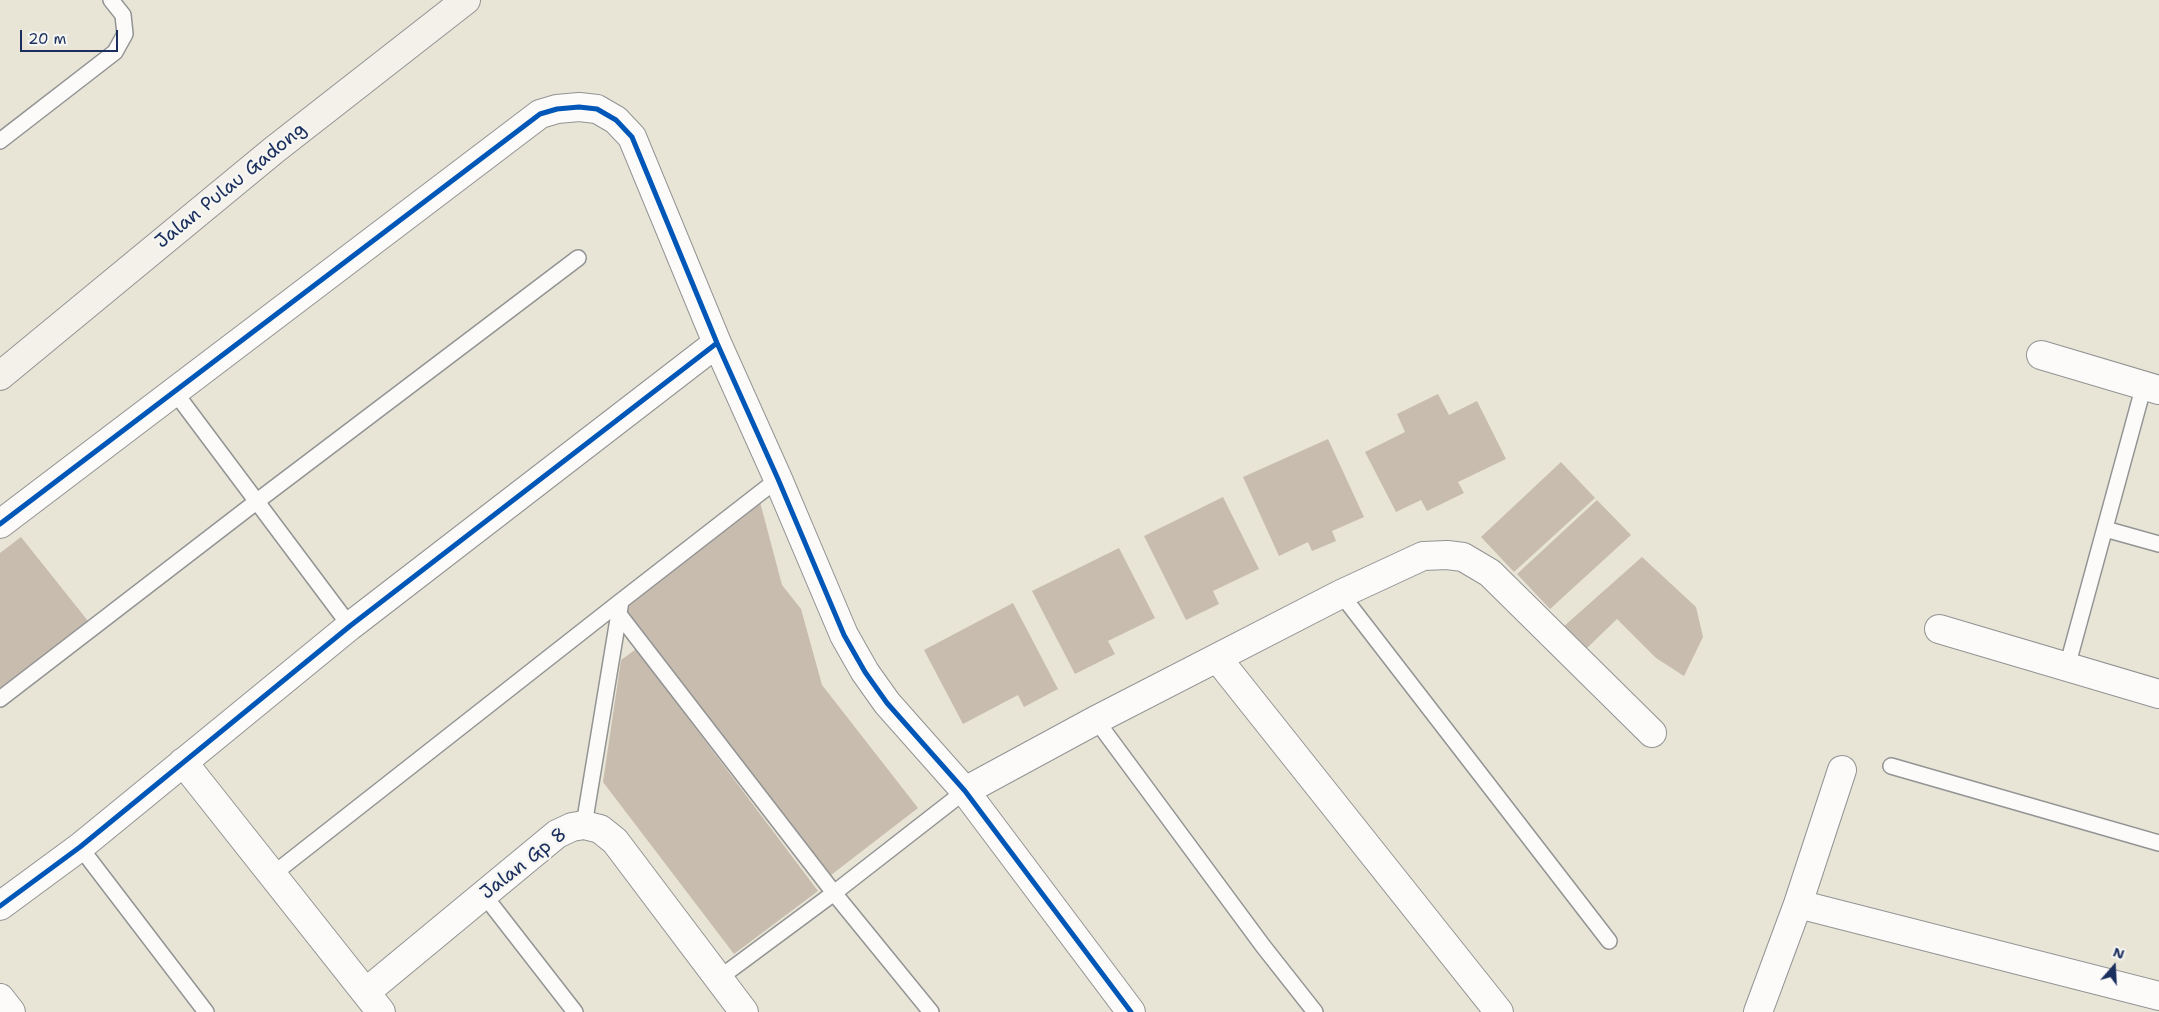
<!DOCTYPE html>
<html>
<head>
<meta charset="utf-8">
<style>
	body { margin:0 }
	#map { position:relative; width:2159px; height:1012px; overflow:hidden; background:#e8e4d6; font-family:"Shantell Sans",sans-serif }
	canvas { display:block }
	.north { position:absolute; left:2089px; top:942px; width:50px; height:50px; -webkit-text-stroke:4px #f6f6f2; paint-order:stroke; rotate:19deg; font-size:14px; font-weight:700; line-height:20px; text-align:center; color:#1b2f5e }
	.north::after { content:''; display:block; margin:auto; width:18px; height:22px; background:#1b2f5e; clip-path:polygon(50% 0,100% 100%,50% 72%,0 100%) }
	.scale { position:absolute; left:20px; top:30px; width:98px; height:22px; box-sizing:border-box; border:2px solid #1b2f5e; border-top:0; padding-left:6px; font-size:15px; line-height:18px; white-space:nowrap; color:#1b2f5e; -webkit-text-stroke:4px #f6f6f2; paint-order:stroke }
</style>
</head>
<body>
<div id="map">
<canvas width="2159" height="1012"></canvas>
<div class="north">N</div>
<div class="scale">20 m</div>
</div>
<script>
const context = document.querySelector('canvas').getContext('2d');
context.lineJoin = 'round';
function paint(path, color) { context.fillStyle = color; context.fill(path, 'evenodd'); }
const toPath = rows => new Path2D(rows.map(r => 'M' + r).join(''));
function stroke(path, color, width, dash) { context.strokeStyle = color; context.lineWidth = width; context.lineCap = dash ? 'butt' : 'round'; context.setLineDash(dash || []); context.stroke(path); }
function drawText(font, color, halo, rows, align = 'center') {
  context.font = font + ' "Shantell Sans",sans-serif'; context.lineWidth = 4.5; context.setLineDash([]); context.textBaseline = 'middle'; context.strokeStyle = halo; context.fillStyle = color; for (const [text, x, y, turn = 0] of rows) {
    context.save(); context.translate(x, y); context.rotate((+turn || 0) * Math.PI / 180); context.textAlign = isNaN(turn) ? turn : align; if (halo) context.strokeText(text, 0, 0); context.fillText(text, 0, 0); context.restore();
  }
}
const building = toPath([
	[1438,394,1449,415,1477,401,1506,459,1458,482,1464,493,1427,511,1421,500,1396,512,1365,452,1405,432,1397,414],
	[1328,439,1364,517,1332,531,1336,541,1312,551,1308,542,1279,556,1243,477],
	[1561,462,1595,498,1514,572,1481,537],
	[1223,497,1259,569,1213,591,1219,604,1186,620,1144,536],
	[1597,500,1631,535,1550,609,1517,574],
	[760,502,782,585,801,609,822,685,918,808,831,875,623,608],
	[21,537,88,621,0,691,0,553],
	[1119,548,1155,618,1108,641,1115,654,1075,674,1032,591],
	[1642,557,1696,607,1703,637,1684,676,1656,658,1617,619,1586,649,1563,627],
	[1013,603,1058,689,1024,707,1018,695,963,724,924,650],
	[636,649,818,891,734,954,603,782,621,660]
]);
const service = toPath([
	[0,141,115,52,125,34,123,15,111,0],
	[174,391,350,626],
	[2105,529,2159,544],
	[1341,594,1609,941],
	[618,613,834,893,931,1012],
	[2067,667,2144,385],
	[0,699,256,502,578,258],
	[1096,720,1263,946,1315,1012],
	[1891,766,2159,843],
	[584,825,621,601,778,479],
	[80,847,206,1012],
	[272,875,621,601],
	[484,895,575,1012],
	[718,979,834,893,965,791]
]);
const minor = toPath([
	[2041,355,2159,390],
	[0,524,540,114,557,109,579,107,597,109,616,120,632,137,717,343,778,479,844,635,865,672,887,703,965,791,1131,1012],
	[1939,629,2159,694],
	[1218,659,1499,1012],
	[183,762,381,1012],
	[965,791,1096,720,1341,594,1423,556,1447,555,1463,557,1490,573,1652,733],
	[1798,904,2159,996],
	[0,906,80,847,350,626,717,343],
	[366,992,557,834,572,827,584,825,600,829,615,841,744,1012],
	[0,998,11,1012],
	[1758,1012,1798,904,1842,770]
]);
const secondary = toPath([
	[0,376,274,150,466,0]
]);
const cycleway = toPath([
	[0,524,540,114,557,109,579,107,597,109,616,120,632,137,717,343,778,479,844,635,865,672,887,703,965,791,1131,1012],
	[0,906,80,847,350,626,717,343]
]);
const streetNames = [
	["Jalan Pulau Gadong",231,186,-39],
	["Jalan Gp 8",524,864,-38]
];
paint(building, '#c8bcae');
stroke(service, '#929494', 18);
stroke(minor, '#929494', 30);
stroke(secondary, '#929494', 30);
stroke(service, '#fcfbf9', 15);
stroke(minor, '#fcfbf9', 28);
stroke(secondary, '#f4f1ea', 28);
stroke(cycleway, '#0057b8', 5);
drawText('19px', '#1b2f5e', '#f6f6f2', streetNames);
</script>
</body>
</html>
